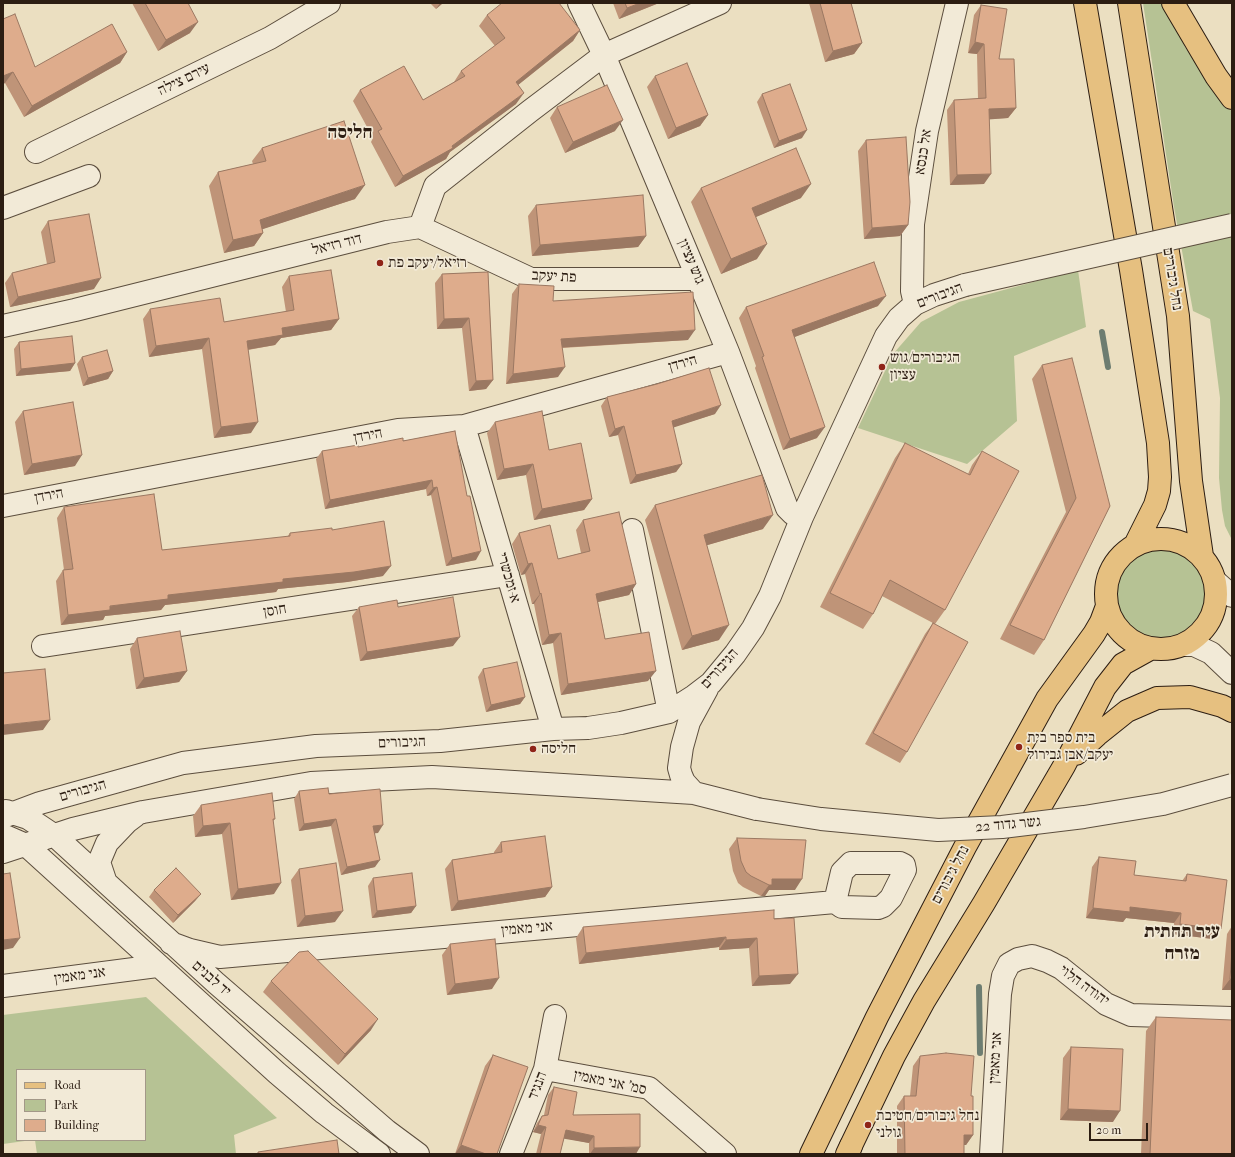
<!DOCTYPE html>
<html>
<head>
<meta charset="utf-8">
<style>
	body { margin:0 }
	#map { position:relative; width:1235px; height:1157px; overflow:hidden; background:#ebdfc1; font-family:"IM FELL French Canon",serif }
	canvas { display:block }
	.frame { position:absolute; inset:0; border:4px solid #2c1d12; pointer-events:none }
	.legend { position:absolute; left:16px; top:1069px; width:130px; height:72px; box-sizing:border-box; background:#f2ead7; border:1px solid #a39888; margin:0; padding:5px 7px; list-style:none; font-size:12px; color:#2c1d12 }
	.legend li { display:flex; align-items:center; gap:8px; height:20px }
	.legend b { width:20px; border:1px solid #a39888 }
	.scale { position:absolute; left:1089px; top:1123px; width:59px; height:18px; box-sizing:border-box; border:2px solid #2c1d12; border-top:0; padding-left:5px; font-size:12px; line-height:14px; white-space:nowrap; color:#2c1d12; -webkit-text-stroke:3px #f2ead7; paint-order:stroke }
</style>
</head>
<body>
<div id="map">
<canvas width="1235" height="1157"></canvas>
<div class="frame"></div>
<ul class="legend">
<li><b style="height:5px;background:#e6c080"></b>Road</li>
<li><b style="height:11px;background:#b6c294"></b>Park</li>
<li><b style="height:11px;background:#deac8c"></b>Building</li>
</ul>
<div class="scale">20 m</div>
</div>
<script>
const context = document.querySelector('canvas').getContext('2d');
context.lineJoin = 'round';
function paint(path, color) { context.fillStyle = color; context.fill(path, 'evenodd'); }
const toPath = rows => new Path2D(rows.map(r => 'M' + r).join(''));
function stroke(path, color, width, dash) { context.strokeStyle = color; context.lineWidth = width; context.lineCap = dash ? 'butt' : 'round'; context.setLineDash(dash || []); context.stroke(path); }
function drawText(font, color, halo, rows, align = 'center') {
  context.font = font + ' "IM FELL French Canon","Frank Ruhl Libre",serif'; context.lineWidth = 3.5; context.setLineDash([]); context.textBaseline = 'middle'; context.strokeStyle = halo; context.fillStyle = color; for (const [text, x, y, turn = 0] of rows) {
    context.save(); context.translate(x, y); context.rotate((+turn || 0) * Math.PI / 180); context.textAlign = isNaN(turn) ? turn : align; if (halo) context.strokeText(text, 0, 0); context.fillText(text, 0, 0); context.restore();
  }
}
const green = toPath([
	[1143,3,1165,3,1185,47,1205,77,1232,112,1232,540,1225,526,1222,510,1219,478,1220,398,1210,319,1193,311,1174,207],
	[1078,270,1086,327,1014,356,1017,421,967,464,858,428,893,354,921,322,959,302],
	'1116 593a45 45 0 1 1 90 0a45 45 0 1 1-90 0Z',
	[146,997,277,1118,234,1135,236,1154,37,1154,35,1140,145,1140,145,1070,17,1070,17,1140,32,1140,3,1144,3,1015]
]);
const stream = toPath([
	[1102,332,1108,367],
	[979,987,980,1053]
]);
const minor = toPath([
	[579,3,604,55,698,279,728,352,787,508,793,514,802,517],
	[36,152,270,38,329,3],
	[3,208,89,176],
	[420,227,435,186,530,111,604,55,720,3],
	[420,227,531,279,698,279],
	[915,304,912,291,913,224,927,131,957,3],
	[3,326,75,310,387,232,420,227],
	[464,426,553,729],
	[3,506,398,430,464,426,728,352],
	[632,530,669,712],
	[1215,581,1232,596],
	[1184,645,1194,645,1211,653,1232,673],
	[43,646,508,575],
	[694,793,684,782,681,775,679,768,682,747,689,722,707,689],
	[6,811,28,818,55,836,216,983,387,1131,418,1154],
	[3,817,40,803,183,763,316,746,440,741,553,729,588,728,621,723,669,712,694,696,711,683,735,654,753,628,770,596,802,517,886,336,899,318,915,304,934,295,965,285],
	[3,835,26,845,277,1073,324,1113,379,1154],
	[3,852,73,829,143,812,311,783,432,777,694,793,757,809],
	[851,863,900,863,904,865,905,870,891,898,883,906,878,908,842,907,835,902,842,872,851,863],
	[105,880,99,862,107,843,127,822,135,816],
	[171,943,190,950,220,957,835,902],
	[3,986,157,966],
	[545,1069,649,1088,725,1154],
	[511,1154,545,1069,555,1016],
	[991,1154,1000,994,1003,976,1009,964,1018,959,1032,956,1047,961,1061,968,1106,1004,1131,1015,1232,1018]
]);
const major = toPath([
	[1085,3,1131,270,1158,443,1160,477,1159,491,1155,505,1135,545],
	[1129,3,1178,316,1191,481,1202,556],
	[1173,3,1216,76,1232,98],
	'1106 594a55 55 0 1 1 110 0a55 55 0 1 1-110 0Z',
	[1076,754,1097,735,1127,711,1157,698,1190,697,1222,706,1232,711],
	[811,1154,877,1017,965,847,1047,699,1094,634,1101,622,1107,606],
	[847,1154,894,1056,924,1001,984,903,1064,766,1105,687,1123,664,1150,649]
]);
const highway = toPath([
	[848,1154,851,1146]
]);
const minorBridge = toPath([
	[965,285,1232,225],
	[757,809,821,819,938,830,1002,827,1084,817,1163,804,1232,785]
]);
const wall = toPath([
	[132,3,188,3,190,33,158,51],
	[430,3,443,3,436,9],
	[613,3,659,3,619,19],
	[809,3,851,3,862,43,854,54,825,62],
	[981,5,1016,108,1008,118,989,119,984,184,950,185,947,110,954,100,978,99,977,54,968,53,974,15],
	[487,15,580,30,573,41,518,85,516,104,450,152,446,159,395,187,371,142,373,138,353,101,360,90,423,100,454,82,461,71,495,46,479,26],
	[3,19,35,67,127,52,120,63,24,117,5,83,3,84],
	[655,76,708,115,700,126,668,139,647,87],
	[762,94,802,138,774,148,757,102],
	[557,107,615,131,565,153,550,118],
	[866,140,908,225,900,236,864,239,858,151],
	[262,148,355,199,262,229,263,233,254,246,224,253,209,186,218,172,253,164,252,161],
	[701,188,801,198,755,217,757,259,721,274,691,202],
	[536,205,646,236,638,247,532,256,528,216],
	[48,221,94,289,10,307,5,283,12,273,47,264,41,232],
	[488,272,493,380,486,389,469,391,462,328,437,329,435,283,442,274],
	[289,276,339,319,331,330,281,338,275,345,248,350,251,433,214,438,202,349,149,357,143,319,150,309,224,322,286,312,282,287],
	[519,284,553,301,688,340,562,348,558,377,506,384,512,294],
	[878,306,794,337,817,438,783,450,755,368,756,366,739,318,746,307],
	[19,342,75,363,70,371,16,376,14,349],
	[82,357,113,371,108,379,83,386,77,364],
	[1042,365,1110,506,1044,640,1034,655,1000,639,1066,512,1032,379],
	[607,397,715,414,673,427,682,464,676,472,630,484,618,435,609,437,601,406],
	[23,411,75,466,24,475,15,422],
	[495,422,549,450,592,499,584,510,534,520,526,475,497,480,487,433],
	[455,431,476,560,446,566,431,495,427,496,426,489,325,509,316,459,322,451,358,447,403,441],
	[905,443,968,474,972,465,982,451,945,610,935,624,907,752,900,763,865,744,925,634,933,623,882,596,873,614,863,629,820,607,895,458],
	[655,505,763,529,707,545,719,640,682,650,645,520],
	[64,507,162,550,287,537,290,533,332,530,383,576,347,582,278,589,276,592,165,605,161,610,105,616,103,620,61,625,56,581,63,570,64,570,57,518],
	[583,520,636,584,629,595,598,602,605,639,648,681,561,695,553,643,542,645,534,604,532,604,525,574,521,575,512,544,519,533,558,559,581,553,576,530],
	[359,607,398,607,453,646,360,661,352,616],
	[137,638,187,671,179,682,136,689,130,649],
	[483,669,525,697,520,704,486,712,478,677],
	[299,791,329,794,378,833,375,833,375,867,341,875,331,826,299,831,294,799],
	[201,805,275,819,273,821,274,894,231,900,222,834,195,837,193,816],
	[737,838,795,890,769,890,765,896,761,896,743,887,738,883,733,871,729,849],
	[501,842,552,887,545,897,451,911,445,869,452,860,494,853,494,852],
	[1099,857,1134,875,1182,881,1187,874,1213,939,1173,934,1174,923,1126,918,1123,922,1086,918,1092,867],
	[299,869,335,922,297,927,291,880],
	[373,878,416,906,411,913,372,918,368,886],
	[154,890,201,894,195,901,173,923,149,897],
	[774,919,790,984,752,986,749,948,719,950,719,947,579,964,576,938,583,927],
	[1232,926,1232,990,1222,990,1227,934],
	[450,944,492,989,447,995,442,955],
	[271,981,371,1030,338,1065,263,992],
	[1156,1017,1232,1154,1141,1154,1146,1031],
	[1071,1047,1113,1122,1060,1120,1063,1058],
	[493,1055,497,1154,455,1154,485,1066],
	[920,1056,971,1096,973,1135,966,1145,964,1145,964,1154,897,1154,897,1106,904,1096,910,1096,913,1066],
	[554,1087,573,1115,636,1154,589,1154,589,1143,564,1138,560,1154,536,1154,541,1134,533,1132,537,1123,542,1116,544,1115,548,1095]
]);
const shadedWall = toPath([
	[440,3,443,3,436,9],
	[640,3,659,3,619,19,627,8],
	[198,22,190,33,158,51,166,40],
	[580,30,573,41,508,93,516,82],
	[975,42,984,44,977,54,968,53],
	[862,43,854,54,825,62,833,51],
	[127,52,120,63,24,117,32,106],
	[13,72,5,83,3,84,3,76],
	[524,93,516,104,450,152,446,159,395,187,403,176,452,146],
	[1016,108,1008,118,982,120,989,109],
	[708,115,700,126,668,139,676,128],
	[623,120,615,131,565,153,573,142],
	[807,130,802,138,774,148,779,141],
	[991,174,984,184,950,185,957,175],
	[811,184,801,198,742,223,752,208],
	[365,185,355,199,251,233,260,220],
	[908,225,900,236,864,239,872,228],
	[263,233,254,246,224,253,233,240],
	[646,236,638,247,532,256,540,245],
	[767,244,757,259,721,274,731,259],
	[101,278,94,289,10,307,18,297],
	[886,296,878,306,784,341,792,330],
	[469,318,462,328,437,329,444,319],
	[339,319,331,330,281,338,275,345,240,351,247,341,282,328],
	[695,330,688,340,554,348,561,339],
	[209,338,202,349,149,357,156,346],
	[75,363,70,371,16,376,21,369],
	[565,367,558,377,506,384,513,374],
	[113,371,108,379,83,386,88,378],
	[493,380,486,389,469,391,476,381],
	[721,405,715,414,666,430,672,421],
	[258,422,251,433,214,438,221,427],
	[624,426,618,435,609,437,615,429],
	[825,427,817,438,783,450,790,439],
	[82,455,75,466,24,475,32,464],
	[533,464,526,475,497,480,504,469],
	[682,464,676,472,630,484,636,475],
	[432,480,426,489,325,509,330,500],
	[437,487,431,495,427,496,433,488],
	[592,499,584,510,534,520,542,509],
	[773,515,763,529,694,549,704,535],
	[481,551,476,560,446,566,452,558],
	[532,563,525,574,521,575,528,564],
	[391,566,383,576,347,582,278,589,276,592,165,605,161,610,105,616,103,620,61,625,68,615,168,595,283,579],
	[636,584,629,595,589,604,596,594],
	[541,593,534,604,532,604,540,594],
	[729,625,719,640,682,650,692,636],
	[561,633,553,643,542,645,549,635],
	[460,637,453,646,360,661,367,652],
	[187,671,179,682,136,689,144,678],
	[656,671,648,681,561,695,568,684],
	[525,697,520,704,486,712,491,705],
	[50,720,43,730,3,735,3,725],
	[336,819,331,826,299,831,304,824],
	[230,823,222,834,195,837,203,826],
	[383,825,378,833,368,834,373,826],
	[380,860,375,867,341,875,347,867],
	[772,879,802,879,795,890,769,890,765,896,761,896,769,885],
	[281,883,274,894,231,900,238,889],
	[552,887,545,897,451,911,458,901],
	[201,894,195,901,173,923,178,915],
	[416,906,411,913,372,918,377,911],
	[1130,907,1181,913,1174,923,1126,918,1123,922,1086,918,1093,908],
	[343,911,335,922,297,927,305,916],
	[1180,924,1221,929,1213,939,1173,934],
	[726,937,719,947,579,964,586,953],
	[20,938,13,948,3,950,3,940],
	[757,938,749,948,719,950,726,940],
	[798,974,790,984,752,986,759,976],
	[499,978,492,989,447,995,455,984],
	[1230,979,1232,979,1232,990,1222,990],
	[378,1019,371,1030,338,1065,345,1054],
	[1068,1109,1120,1111,1113,1122,1060,1120],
	[538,1125,546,1127,541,1134,533,1132],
	[566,1130,594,1136,589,1143,560,1138],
	[964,1135,973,1135,966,1145,957,1145],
	[461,1145,486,1154,455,1154],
	[640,1147,636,1154,590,1154,594,1148]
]);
const building = toPath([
	[145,3,188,3,198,22,166,40,145,3],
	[502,3,559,3,580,30,516,82,524,93,452,146,453,148,403,176,378,131,382,129,360,90,404,66,423,100,465,76,461,71,505,38,487,15,502,3],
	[625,3,640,3,627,8,625,3],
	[820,3,851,3,862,43,833,51,820,3],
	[981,5,1007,9,999,59,1014,59,1016,108,989,109,991,174,957,175,954,100,986,98,984,44,975,42,981,5],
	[15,14,35,67,112,24,127,52,32,106,13,72,3,76,3,19,15,14],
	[687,63,708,115,676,128,655,76,687,63],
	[790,84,807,130,779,141,762,94,790,84],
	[607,85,623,120,573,142,557,107,607,85],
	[344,121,365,185,260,220,263,233,233,240,218,172,266,161,262,148,344,121],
	[906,137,910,202,908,225,872,228,866,140,906,137],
	[796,148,811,184,752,208,767,244,731,259,701,188,796,148],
	[643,195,646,236,540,245,536,205,643,195],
	[89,214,101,278,18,297,12,273,55,262,48,221,89,214],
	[874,262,886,296,792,330,825,427,790,439,762,357,764,356,746,307,874,262],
	[331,270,339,319,282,328,283,335,247,341,258,422,221,427,209,338,156,346,150,309,220,298,224,322,294,310,289,276,331,270],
	[488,272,493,380,476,381,469,318,444,319,442,274,488,272],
	[519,284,554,286,553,301,693,292,695,330,561,339,565,367,513,374,519,284],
	[72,336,75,363,21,369,19,342,72,336],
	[107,350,113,371,88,378,82,357,107,350],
	[1072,358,1110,506,1044,640,1010,625,1076,498,1042,365,1072,358],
	[709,368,721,405,672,421,682,464,636,475,624,426,615,429,607,397,657,384,709,368],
	[73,402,82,455,32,464,23,411,73,402],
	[542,411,549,450,581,443,592,499,542,509,533,464,504,469,495,422,542,411],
	[455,431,467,496,470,496,481,551,452,558,437,487,433,488,432,480,330,500,322,451,358,445,358,447,403,438,403,441,455,431],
	[905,443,970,475,982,451,1019,471,945,610,890,580,873,614,830,593,905,443],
	[762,475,773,515,704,535,729,625,692,636,655,505,762,475],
	[154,494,162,550,290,536,290,533,332,528,332,530,384,521,391,566,354,572,283,579,283,582,168,595,168,599,110,606,110,610,68,615,63,570,73,569,64,507,154,494],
	[619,512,636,584,596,594,605,639,649,632,656,671,568,684,561,633,549,635,541,593,540,594,532,563,528,564,519,533,550,525,558,559,590,551,583,520,619,512],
	[453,597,460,637,367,652,359,607,397,600,398,607,453,597],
	[933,623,968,642,907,752,873,733,933,623],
	[180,631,187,671,144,678,137,638,180,631],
	[517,662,525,697,491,705,483,669,517,662],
	[45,669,50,720,3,725,3,673,45,669],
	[328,788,329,794,380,789,383,825,373,826,380,860,347,867,336,819,304,824,299,791,328,788],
	[272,793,275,819,273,819,281,883,238,889,230,823,203,826,201,805,272,793],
	[545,836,552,887,458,901,452,860,502,852,501,842,545,836],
	[737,838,806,840,802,879,772,879,772,885,769,885,751,876,746,872,741,861,737,838],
	[1099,857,1136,861,1134,875,1186,881,1187,874,1227,880,1221,929,1180,924,1181,913,1130,907,1130,912,1093,908,1099,857],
	[336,863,343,911,305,916,299,869,336,863],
	[176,868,201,894,178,915,154,890,176,868],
	[10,873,20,938,3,940,3,874,10,873],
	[412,873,416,906,377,911,373,878,412,873],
	[774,910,774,919,794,918,798,974,759,976,757,938,726,940,726,937,586,953,583,927,774,910],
	[495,939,499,978,455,984,450,944,495,939],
	[1232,950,1232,979,1230,979,1232,950],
	[308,951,378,1019,345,1054,271,981,299,952,308,951],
	[1156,1017,1232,1020,1232,1154,1150,1154,1156,1017],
	[1071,1047,1123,1049,1120,1111,1068,1109,1071,1047],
	[946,1053,974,1056,971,1096,973,1096,973,1135,964,1135,964,1154,905,1154,904,1096,916,1096,920,1056,946,1053],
	[493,1055,528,1067,497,1154,486,1154,461,1145,493,1055],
	[554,1087,577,1092,573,1115,640,1114,640,1147,594,1148,594,1136,566,1130,560,1154,540,1154,546,1127,538,1125,542,1116,548,1115,554,1087],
	[337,1140,339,1154,258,1154,258,1152,337,1140]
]);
const markers = [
	[380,263,4,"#8f2418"],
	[882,367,4,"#8f2418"],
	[1019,747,4,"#8f2418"],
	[533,749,4,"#8f2418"],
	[868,1125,4,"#8f2418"]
];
const streetNames = [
	["עירם צילה",184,80,-26],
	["אל כנסא",924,152,-81],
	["דוד רזיאל",337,245,-14],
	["גוש עציון",691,262,67],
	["פת יעקב",554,277,3],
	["נחל גיבורים",1172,279,81],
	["הגיבורים",940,296,-21],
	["הירדן",683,364,-16],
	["הירדן",368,436,-11],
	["הירדן",49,496,-11],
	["א-זמכשרי",508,578,74],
	["חוסן",275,611,-9],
	["הגיבורים",720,669,-48],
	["הגיבורים",402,743,-2],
	["הגיבורים",83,791,-16],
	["גשר גדוד 22",1008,825,-5],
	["נחל גיבורים",951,875,-62],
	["אני מאמין",527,929,-5],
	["אני מאמין",80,976,-8],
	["יד לבנים",211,979,41],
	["יהודה הלוי",1084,986,36],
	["אני מאמין",996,1058,-87],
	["סמ' אני מאמין",610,1083,12],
	["הנגיד",538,1086,-69]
];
const poiNames = [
	["רזיאל/יעקב פת",388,263],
	["הגיבורים/גוש",890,358],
	["עציון",890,375],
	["בית ספר בית",1027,738],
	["יעקב/אבן גבירול",1027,755],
	["חליסה",541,749],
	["נחל גיבורים/חטיבת",876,1116],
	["גולני",876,1133]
];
const districtNames = [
	["חליסה",350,133],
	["עיר תחתית",1182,932],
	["מזרח",1182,954]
];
paint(green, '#b6c294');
stroke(stream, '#6d7d71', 6);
stroke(minor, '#5c4e3e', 24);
stroke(major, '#2c1d12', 24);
stroke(highway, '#2c1d12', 24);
stroke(minor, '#f2ead7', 22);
stroke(major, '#e6c080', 22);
stroke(highway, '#e6c080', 22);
stroke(minorBridge, '#5c4e3e', 24, []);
stroke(minorBridge, '#f2ead7', 22);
paint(wall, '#bf9478');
paint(shadedWall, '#9b7862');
paint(building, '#deac8c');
stroke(building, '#9b7862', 1);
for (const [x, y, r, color] of markers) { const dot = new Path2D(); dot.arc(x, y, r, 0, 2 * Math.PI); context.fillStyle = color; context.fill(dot); stroke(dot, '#f2ead7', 1.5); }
drawText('15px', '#2c1d12', '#f2ead7', streetNames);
drawText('15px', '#2c1d12', '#f2ead7', poiNames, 'left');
drawText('bold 19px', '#2c1d12', '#f2ead7', districtNames);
</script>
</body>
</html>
